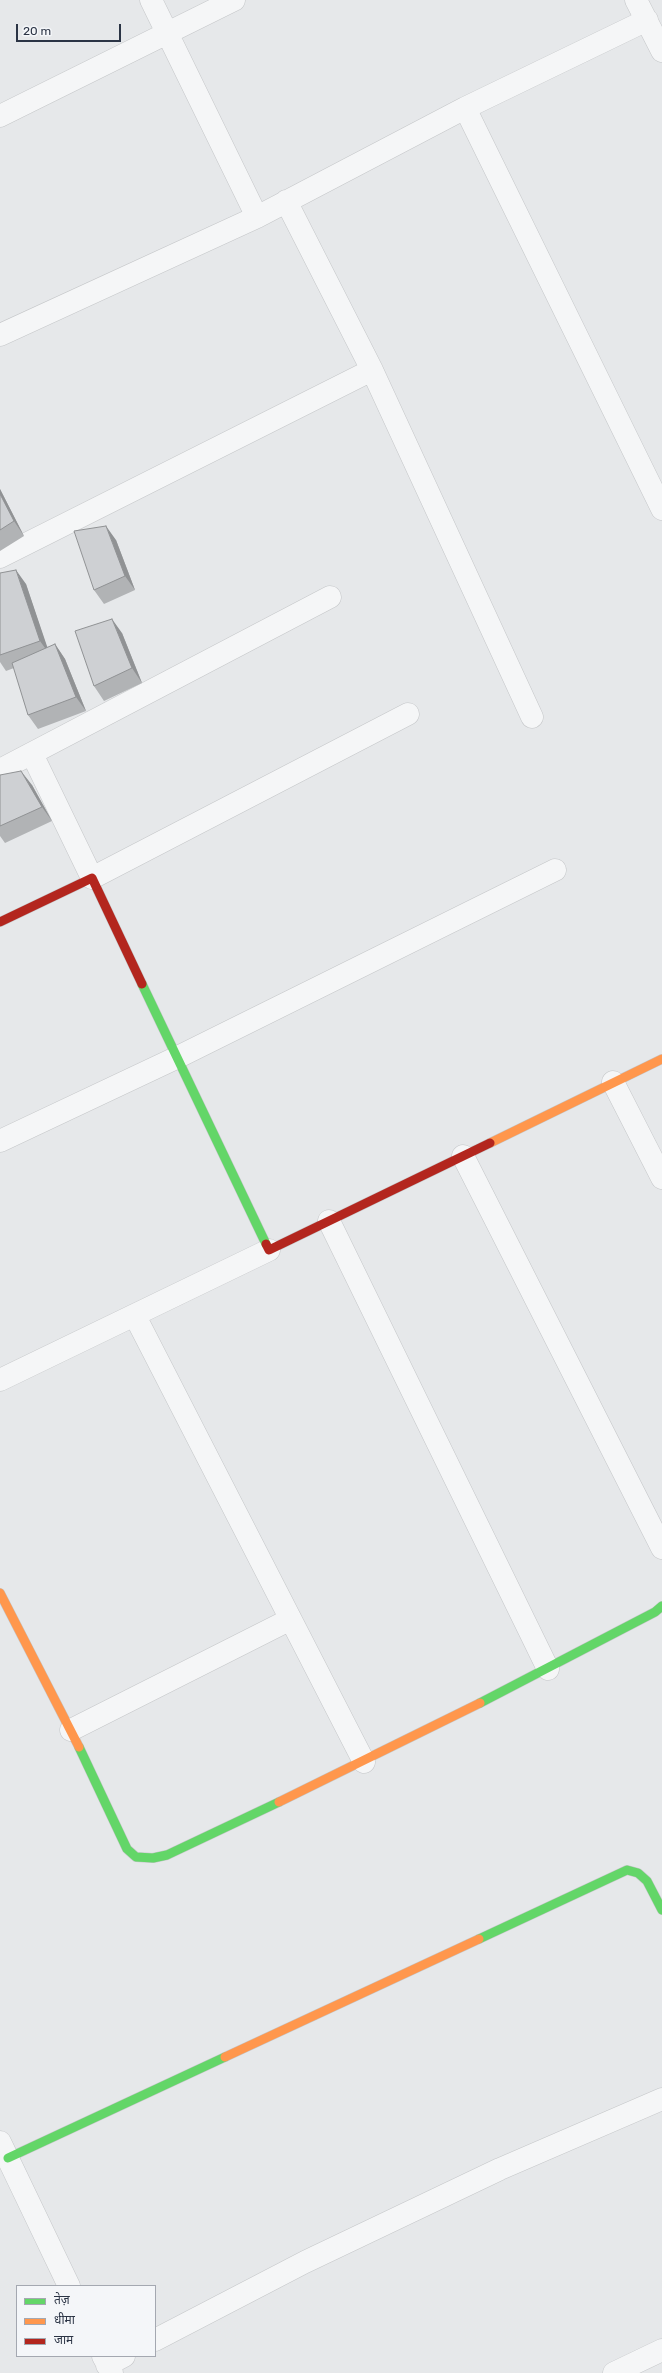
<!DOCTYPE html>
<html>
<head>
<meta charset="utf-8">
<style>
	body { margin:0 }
	#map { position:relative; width:662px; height:2373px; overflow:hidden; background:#e6e8ea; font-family:Rubik,"Noto Sans Devanagari",sans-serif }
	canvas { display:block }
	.legend { position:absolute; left:16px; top:2285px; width:140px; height:72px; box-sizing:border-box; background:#f4f6f9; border:1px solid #a4a8b1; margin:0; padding:5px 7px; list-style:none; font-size:12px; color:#2b3445 }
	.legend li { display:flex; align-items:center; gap:8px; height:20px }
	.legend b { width:20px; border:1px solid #a4a8b1 }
	.scale { position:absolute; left:16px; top:24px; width:105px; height:18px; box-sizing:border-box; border:2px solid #2b3445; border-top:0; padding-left:5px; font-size:12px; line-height:14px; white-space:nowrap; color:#2b3445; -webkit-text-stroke:3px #f4f6f9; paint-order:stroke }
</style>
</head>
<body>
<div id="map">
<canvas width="662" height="2373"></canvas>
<ul class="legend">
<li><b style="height:5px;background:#63d668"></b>तेज़</li>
<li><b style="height:5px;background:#ff974d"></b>धीमा</li>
<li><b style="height:5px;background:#b3261e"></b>जाम</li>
</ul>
<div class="scale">20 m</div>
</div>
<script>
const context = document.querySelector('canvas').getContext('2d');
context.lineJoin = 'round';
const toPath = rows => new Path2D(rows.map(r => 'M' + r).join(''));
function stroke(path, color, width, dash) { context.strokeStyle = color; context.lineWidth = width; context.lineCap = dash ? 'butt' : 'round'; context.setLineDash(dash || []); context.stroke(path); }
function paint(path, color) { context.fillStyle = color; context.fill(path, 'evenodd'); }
const street = toPath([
	[151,0,257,217],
	[636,0,662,51],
	[465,108,662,509],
	[0,116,234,0],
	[0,335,257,217,465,108,647,20],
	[372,370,532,717],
	[0,557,372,370,286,201],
	[32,754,92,878,408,714],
	[0,770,330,597],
	[613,1082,662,1178],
	[0,1141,178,1057,555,870],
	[463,1156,662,1548],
	[329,1221,548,1669],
	[135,1316,364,1762],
	[0,1380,269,1250],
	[71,1730,289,1620],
	[0,2142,69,2286],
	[155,2340,305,2262,500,2169,662,2099],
	[103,2356,112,2373],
	[107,2365,124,2356],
	[614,2373,662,2350]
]);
const fast = toPath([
	[142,984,266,1244],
	[480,1703,655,1612,662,1606],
	[79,1747,127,1849,136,1857,153,1858,167,1855,279,1802],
	[479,1939,627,1870,638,1873,647,1881,662,1910],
	[8,2158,225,2057]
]);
const slow = toPath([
	[490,1143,662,1059],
	[0,1593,79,1747],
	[279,1802,480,1703],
	[225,2057,479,1939]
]);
const jam = toPath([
	[0,922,92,878,142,984],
	[266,1244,269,1250,490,1143]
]);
const wall = toPath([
	[0,489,24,536,0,551],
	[116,540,135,590,104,604,94,590],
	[0,573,26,584,47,648,55,644,65,659,86,711,38,729,28,715,14,668,6,671,0,662],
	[122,633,142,683,104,701,94,686],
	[0,775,32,785,52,821,5,843,0,836]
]);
const shadedWall = toPath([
	[0,489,24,536,14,521,0,494],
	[106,526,116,540,135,590,125,576],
	[16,570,26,584,50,655,40,641],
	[112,619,122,633,142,683,132,668],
	[55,644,65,659,86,711,76,697],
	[21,771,32,785,52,821,42,807]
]);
const building = toPath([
	[0,494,14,521,0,530,0,494],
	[106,526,125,576,94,590,74,531,106,526],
	[16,570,40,641,0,655,0,573,16,570],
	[112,619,132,668,94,686,75,631,112,619],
	[55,644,76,697,28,715,12,663,55,644],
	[21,771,42,807,0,826,0,775,21,771]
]);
stroke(street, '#c4c6c8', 23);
stroke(fast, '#c4c6c8', 10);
stroke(slow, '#c4c6c8', 10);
stroke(jam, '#c4c6c8', 10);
stroke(street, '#f5f6f7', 22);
stroke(fast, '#63d668', 9);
stroke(slow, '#ff974d', 9);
stroke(jam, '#b3261e', 9);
paint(wall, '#b1b3b5');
paint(shadedWall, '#909294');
paint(building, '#ced0d3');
stroke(building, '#909294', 1);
</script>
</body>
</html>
